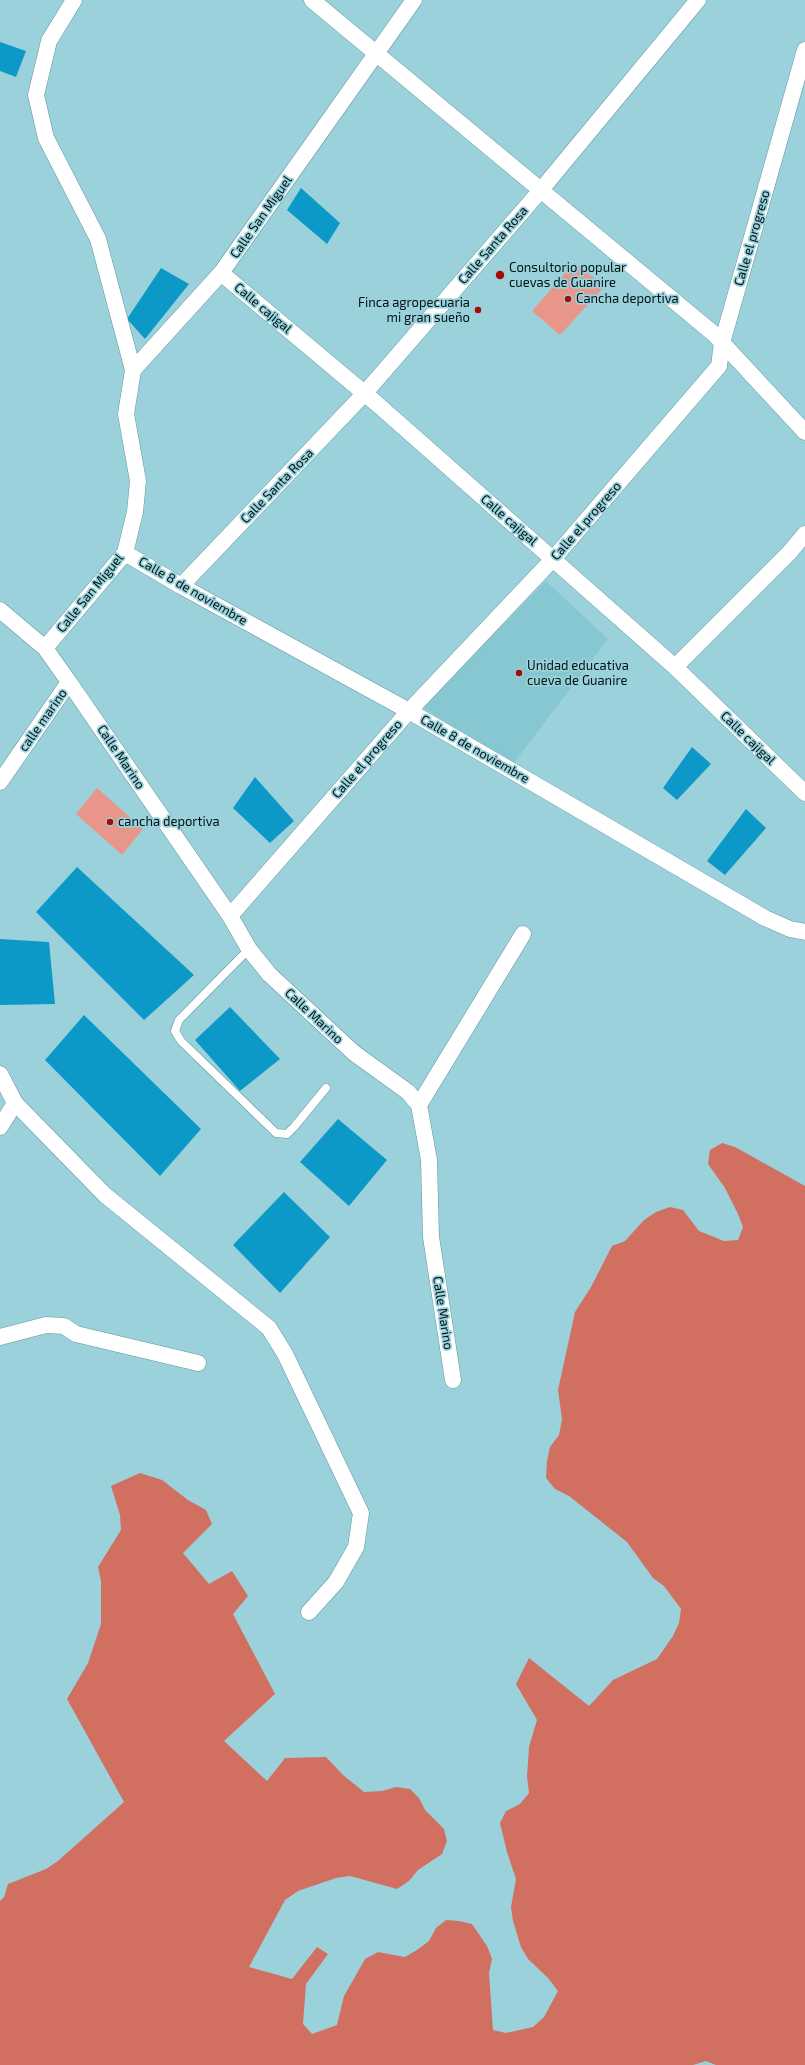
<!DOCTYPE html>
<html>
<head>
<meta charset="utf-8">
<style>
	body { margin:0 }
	canvas { display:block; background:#9bd1da }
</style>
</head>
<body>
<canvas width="805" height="2065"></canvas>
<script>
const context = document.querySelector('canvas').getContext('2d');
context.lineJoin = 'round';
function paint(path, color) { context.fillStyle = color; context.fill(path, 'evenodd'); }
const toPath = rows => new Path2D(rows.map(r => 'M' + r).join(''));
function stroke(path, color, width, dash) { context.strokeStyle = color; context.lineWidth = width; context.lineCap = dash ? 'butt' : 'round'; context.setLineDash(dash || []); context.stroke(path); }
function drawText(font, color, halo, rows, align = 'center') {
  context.font = font + ' "Exo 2",sans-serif'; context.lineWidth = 3.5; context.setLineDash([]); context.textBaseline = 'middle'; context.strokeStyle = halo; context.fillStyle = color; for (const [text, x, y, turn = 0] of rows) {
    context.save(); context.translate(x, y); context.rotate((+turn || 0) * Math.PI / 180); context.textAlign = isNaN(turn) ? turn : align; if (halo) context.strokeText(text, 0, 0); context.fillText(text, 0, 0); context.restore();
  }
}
const built = toPath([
	[546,581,608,639,513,764,422,707]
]);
const green = toPath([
	[574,263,605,286,560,335,532,311],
	[97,788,143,829,122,855,76,814]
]);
const forest = toPath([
	[722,1143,735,1147,805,1186,805,2065,716,2065,706,2061,693,2065,0,2065,0,1901,4,1897,8,1884,46,1869,58,1861,124,1802,67,1699,88,1663,101,1624,101,1581,98,1567,121,1530,120,1515,111,1486,140,1473,162,1480,188,1500,206,1510,212,1524,183,1553,209,1584,232,1571,248,1596,233,1614,275,1694,224,1741,267,1781,285,1758,326,1757,343,1775,364,1792,382,1791,396,1787,410,1789,419,1798,425,1810,444,1829,447,1841,442,1854,418,1870,409,1881,397,1889,350,1876,336,1878,298,1891,285,1900,249,1967,292,1979,317,1947,328,1954,306,1984,303,2024,312,2034,337,2025,344,1996,365,1959,378,1952,405,1957,417,1950,429,1941,436,1928,446,1920,459,1921,472,1924,487,1946,492,1959,489,1973,493,2030,506,2033,533,2027,544,2017,558,1991,548,1978,528,1959,521,1947,513,1921,511,1907,516,1879,507,1852,500,1823,506,1811,520,1804,529,1793,527,1777,529,1747,537,1720,516,1684,529,1658,589,1706,613,1680,657,1659,673,1636,679,1623,681,1609,664,1586,653,1578,627,1542,569,1496,555,1489,546,1478,547,1461,550,1447,559,1435,562,1419,558,1390,575,1312,591,1287,612,1246,625,1241,644,1220,656,1212,670,1207,683,1210,699,1231,724,1241,738,1240,743,1227,738,1214,725,1188,708,1164,710,1150]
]);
const building = toPath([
	[0,42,26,51,16,77,0,71],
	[301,188,340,223,327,244,287,210],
	[161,268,189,284,145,339,127,319],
	[692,747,711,764,677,800,663,788],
	[255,777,294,821,270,843,233,808],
	[746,809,766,828,725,875,707,861],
	[77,867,194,975,144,1020,36,912],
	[0,939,49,942,55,1004,0,1005],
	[230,1007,280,1059,240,1091,195,1040],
	[84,1015,201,1129,160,1176,45,1060],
	[338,1119,387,1160,349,1206,300,1162],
	[284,1192,330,1237,280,1293,233,1245]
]);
const lane = toPath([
	[249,949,179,1020,175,1031,181,1041,276,1133,287,1134,294,1127,326,1088]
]);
const street = toPath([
	[74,0,49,41,36,95,46,138,98,239,133,370],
	[312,0,714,334,805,432],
	[221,273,376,403,675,667,805,793],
	[125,553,181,586,409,711,765,918,790,929,805,932],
	[181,586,364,394,541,190,698,0],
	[0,610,45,648,69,682,0,782],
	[45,648,125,553,135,512,138,481,126,414,133,370,221,273,414,0],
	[675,667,789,553,805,534],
	[69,682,230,916,249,949,269,974,354,1053,408,1092,419,1105,429,1160,431,1237,453,1380],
	[230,916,409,711,553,559,719,366,722,343,805,50],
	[0,1074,15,1103,105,1195,269,1328,285,1354,361,1513,356,1547,336,1582,309,1612],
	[419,1105,523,934],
	[0,1127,15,1103],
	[0,1337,46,1325,64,1326,76,1334,198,1363]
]);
const markers = [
	[500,275,5,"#a30d05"],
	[568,299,4,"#a30d05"],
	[478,310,4,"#a30d05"],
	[519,673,4,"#a30d05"],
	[110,822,4,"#a30d05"]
];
const streetNames = [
	["Calle San Miguel",261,217,-55],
	["Calle el progreso",752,238,-74],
	["Calle Santa Rosa",493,245,-49],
	["Calle cajigal",263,308,40],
	["Calle Santa Rosa",277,486,-46],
	["Calle cajigal",509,520,41],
	["Calle el progreso",586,521,-49],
	["Calle 8 de noviembre",193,591,30],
	["Calle San Miguel",90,593,-51],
	["calle marino",43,720,-55],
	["Calle cajigal",748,738,44],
	["Calle 8 de noviembre",475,749,30],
	["Calle Marino",121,757,56],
	["Calle el progreso",367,759,-49],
	["Calle Marino",314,1016,43],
	["Calle Marino",443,1313,81]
];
const poiNames = [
	["Consultorio popular",509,268],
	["cuevas de Guanire",509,283],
	["Cancha deportiva",576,299],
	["Finca agropecuaria",470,303,"right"],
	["mi gran sueño",470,318,"right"],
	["Unidad educativa",527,666],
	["cueva de Guanire",527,681],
	["cancha deportiva",118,822]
];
paint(built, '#87c7d2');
paint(green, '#e79689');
paint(forest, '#d17061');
paint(building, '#0d99c8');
stroke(lane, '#62969f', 9);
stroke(street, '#62969f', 17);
stroke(lane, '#fff', 8);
stroke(street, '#fff', 16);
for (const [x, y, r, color] of markers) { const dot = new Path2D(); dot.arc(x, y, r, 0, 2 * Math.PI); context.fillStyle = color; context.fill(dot); stroke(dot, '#9bd1da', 1.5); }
drawText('13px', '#001215', '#9bd1da', streetNames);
drawText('13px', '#001215', '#9bd1da', poiNames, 'left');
</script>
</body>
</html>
